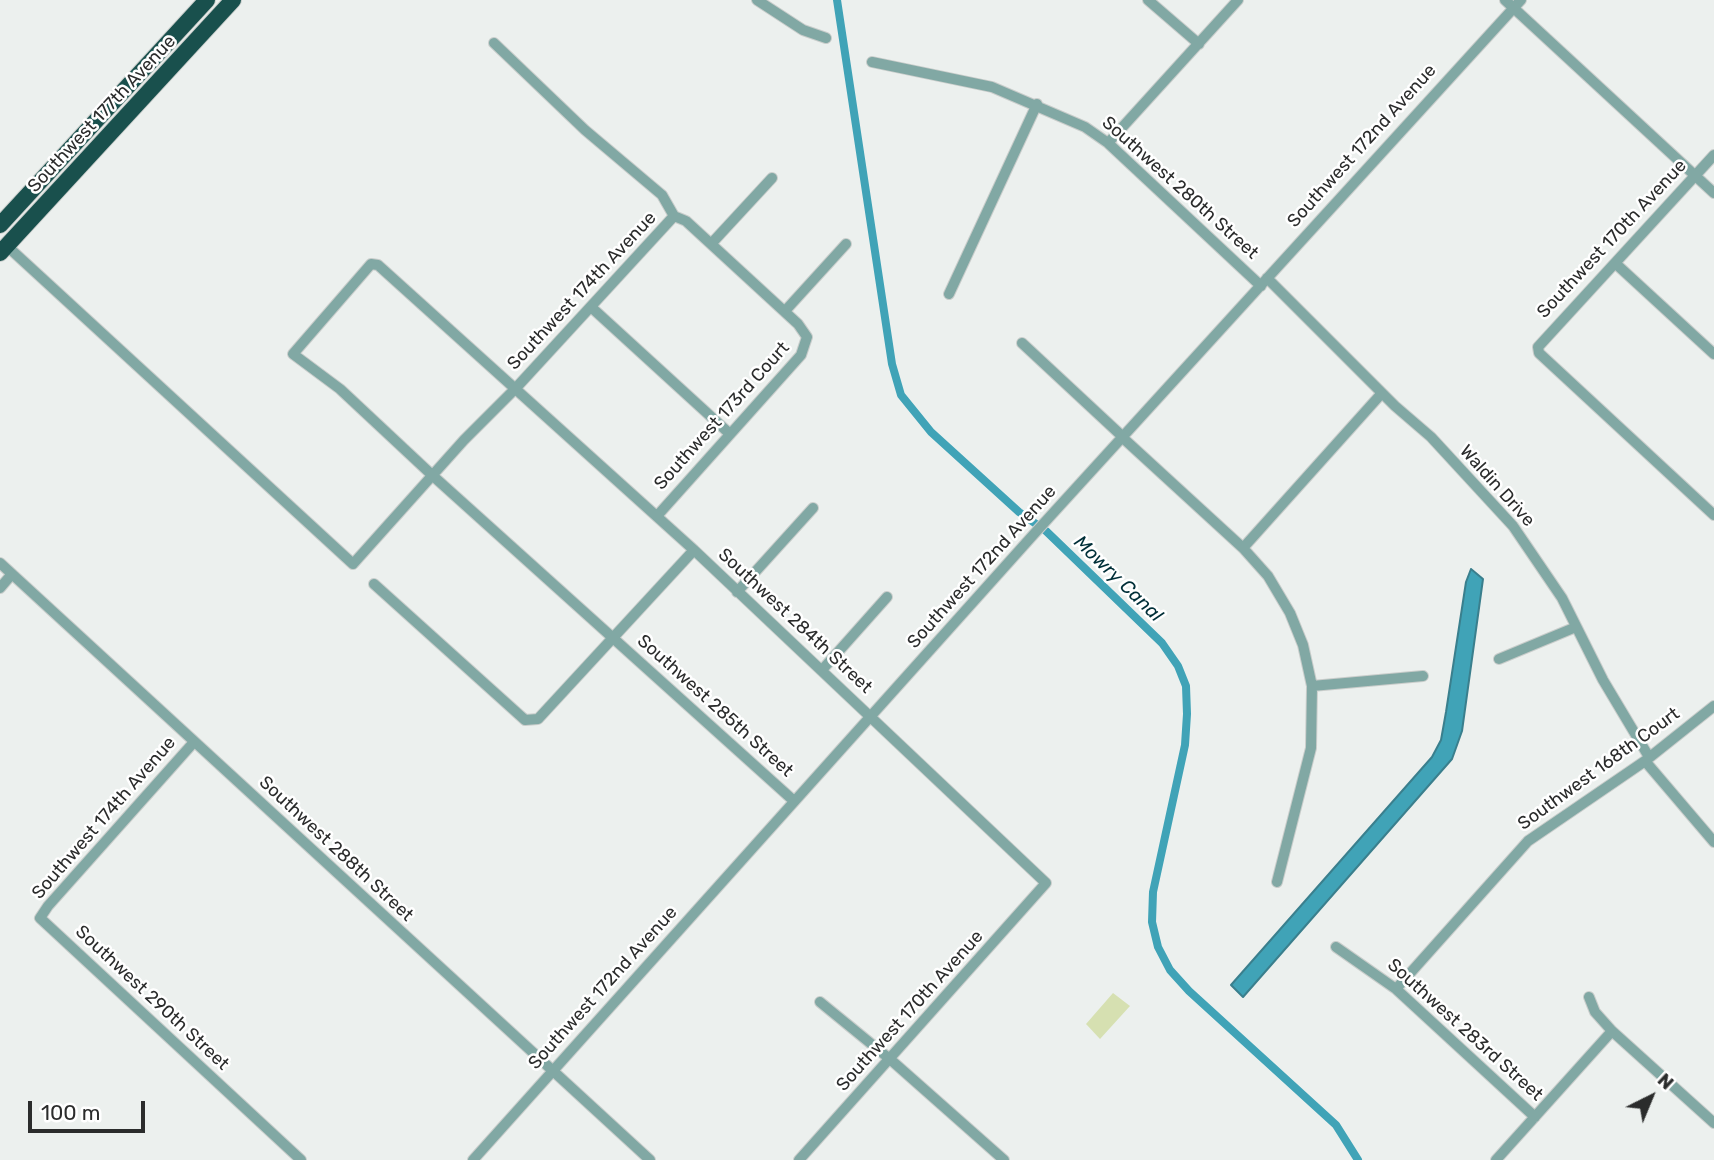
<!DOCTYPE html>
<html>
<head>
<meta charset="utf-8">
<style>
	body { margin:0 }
	#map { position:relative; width:1714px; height:1160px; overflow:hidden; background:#ecf0ee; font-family:Rubik,sans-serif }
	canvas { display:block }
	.north { position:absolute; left:1616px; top:1062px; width:70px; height:70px; -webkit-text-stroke:5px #fff; paint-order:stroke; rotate:43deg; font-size:19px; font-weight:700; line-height:28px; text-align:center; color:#2b2c2c }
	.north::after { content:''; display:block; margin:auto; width:24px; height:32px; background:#2b2c2c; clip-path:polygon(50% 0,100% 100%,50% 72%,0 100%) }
	.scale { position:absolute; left:28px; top:1101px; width:117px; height:32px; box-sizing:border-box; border:4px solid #2b2c2c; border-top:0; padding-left:9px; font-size:21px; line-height:24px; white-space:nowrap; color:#2b2c2c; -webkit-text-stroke:5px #fff; paint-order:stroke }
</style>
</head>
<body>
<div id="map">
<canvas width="1714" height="1160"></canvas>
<div class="north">N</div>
<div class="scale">100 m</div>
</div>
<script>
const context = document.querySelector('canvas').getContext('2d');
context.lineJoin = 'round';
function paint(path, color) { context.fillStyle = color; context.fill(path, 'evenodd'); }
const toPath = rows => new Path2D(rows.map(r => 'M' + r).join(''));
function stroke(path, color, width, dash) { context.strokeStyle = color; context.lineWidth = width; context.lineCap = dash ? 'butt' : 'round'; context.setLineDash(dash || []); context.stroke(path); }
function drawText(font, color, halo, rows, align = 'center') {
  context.font = font + ' Rubik,sans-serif'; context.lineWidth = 5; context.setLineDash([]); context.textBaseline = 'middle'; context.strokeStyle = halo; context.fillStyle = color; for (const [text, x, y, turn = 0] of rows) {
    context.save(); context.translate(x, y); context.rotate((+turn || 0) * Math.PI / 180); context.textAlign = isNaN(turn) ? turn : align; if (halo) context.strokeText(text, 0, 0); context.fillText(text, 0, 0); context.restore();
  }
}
const green = toPath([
	[1113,993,1130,1006,1100,1039,1086,1024]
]);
const water = toPath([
	[1471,569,1483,579,1462,731,1452,759,1243,997,1231,985,1432,757,1441,740,1446,712,1466,582,1471,569]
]);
const canal = toPath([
	[837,0,892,364,901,395,931,432,1019,512,1046,531,1162,643,1178,666,1186,686,1187,714,1185,745,1153,892,1152,922,1158,947,1170,970,1189,991,1336,1125,1358,1160]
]);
const minor = toPath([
	[757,0,803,30,826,38],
	[1148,0,1199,44],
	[1505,0,1714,193],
	[494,43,585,130,662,195,674,216,686,221,711,244,798,324,807,337,801,355,657,516],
	[872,62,992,87,1085,127,1108,143,1261,286],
	[1108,143,1238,0],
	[1714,155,1538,347,1539,353,1714,515],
	[711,244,772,178],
	[7,246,353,564,464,440,515,389,674,216],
	[1615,263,1714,354],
	[1267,278,1395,406,1431,437,1513,526,1562,598,1603,680,1649,757],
	[949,294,1037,104],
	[591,307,730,434],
	[785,311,846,244],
	[1022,343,1123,437],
	[1123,438,1243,548,1268,576,1290,613,1303,645,1312,686,1311,748,1277,882],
	[1243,548,1382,393],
	[0,563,650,1160],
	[374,584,525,720,538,719,694,550],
	[0,588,12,574],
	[737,592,813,508],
	[1499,659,1576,627],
	[822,670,887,597],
	[1312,686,1423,676],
	[194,742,48,906,40,918,301,1160],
	[1645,761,1714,842],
	[794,801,432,475,340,389,293,354,371,264,378,265,694,550,1046,883,799,1160],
	[1336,947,1396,989,1535,1117],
	[1396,989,1528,841,1645,761,1714,706],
	[1589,997,1595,1012,1612,1031,1714,1123],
	[820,1002,891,1060,1004,1160],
	[473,1160,1034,534,1521,0],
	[1496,1160,1612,1031]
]);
const highway = toPath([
	[0,225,207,0],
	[0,253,233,0]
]);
const streetNames = [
	["Southwest 177th Avenue",102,114,-47],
	["Southwest 172nd Avenue",1362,146,-48],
	["Southwest 280th Street",1180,188,42],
	["Southwest 170th Avenue",1612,239,-47],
	["Southwest 174th Avenue",582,291,-47],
	["Southwest 173rd Court",722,416,-48],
	["Waldin Drive",1497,486,48],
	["Southwest 172nd Avenue",982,567,-48],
	["Southwest 284th Street",795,621,43],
	["Southwest 285th Street",715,706,42],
	["Southwest 168th Court",1599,769,-36],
	["Southwest 174th Avenue",104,818,-49],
	["Southwest 288th Street",336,849,43],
	["Southwest 172nd Avenue",603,988,-48],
	["Southwest 290th Street",152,998,43],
	["Southwest 170th Avenue",910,1011,-48],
	["Southwest 283rd Street",1465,1030,42]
];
const waterNames = [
	["Mowry Canal",1118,579,44]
];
paint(green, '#d6e0b1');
paint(water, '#40a3b7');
stroke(water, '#3a7f8d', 2);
stroke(canal, '#40a3b7', 8);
stroke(minor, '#c9cdcb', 12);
stroke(highway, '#c9cdcb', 18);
stroke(minor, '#81a8a4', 10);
stroke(highway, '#19504d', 16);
drawText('18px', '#2b2c2c', '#fff', streetNames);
drawText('italic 19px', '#002f38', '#fff', waterNames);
</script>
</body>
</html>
